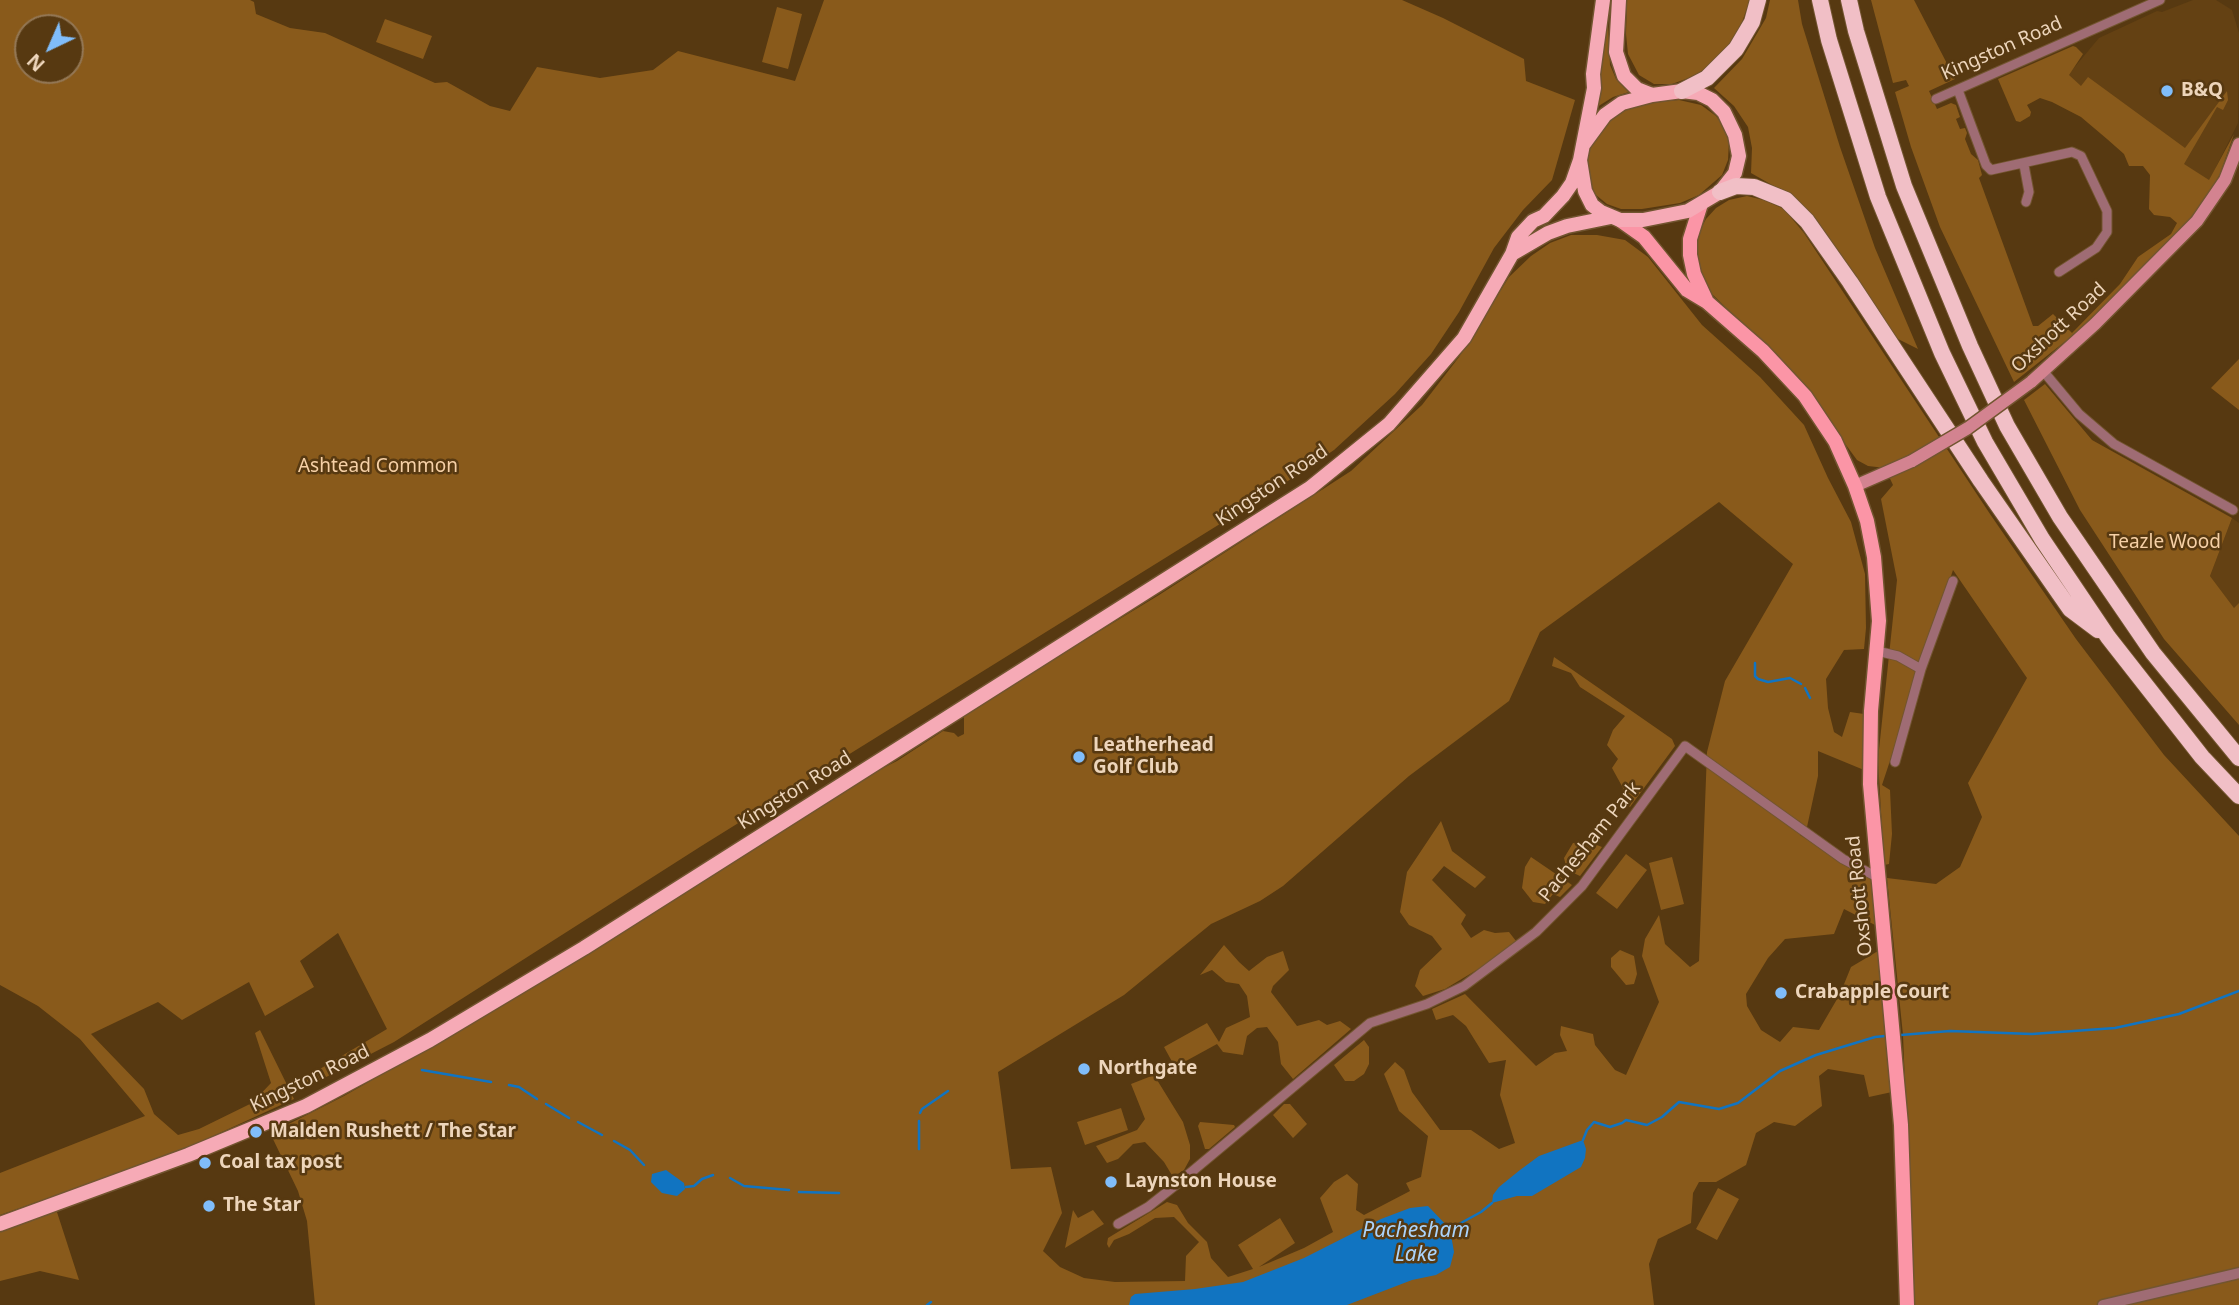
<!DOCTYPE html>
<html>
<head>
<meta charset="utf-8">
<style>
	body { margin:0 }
	#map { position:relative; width:2239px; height:1305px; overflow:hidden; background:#573911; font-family:"Noto Sans",sans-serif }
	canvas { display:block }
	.north { position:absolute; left:14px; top:14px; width:70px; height:70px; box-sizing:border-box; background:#573911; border:2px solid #937755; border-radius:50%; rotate:224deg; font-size:19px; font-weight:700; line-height:28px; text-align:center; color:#edd5bb }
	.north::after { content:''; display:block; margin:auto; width:24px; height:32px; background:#80bdfa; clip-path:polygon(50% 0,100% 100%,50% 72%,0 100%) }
</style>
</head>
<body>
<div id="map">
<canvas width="2239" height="1305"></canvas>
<div class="north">N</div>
</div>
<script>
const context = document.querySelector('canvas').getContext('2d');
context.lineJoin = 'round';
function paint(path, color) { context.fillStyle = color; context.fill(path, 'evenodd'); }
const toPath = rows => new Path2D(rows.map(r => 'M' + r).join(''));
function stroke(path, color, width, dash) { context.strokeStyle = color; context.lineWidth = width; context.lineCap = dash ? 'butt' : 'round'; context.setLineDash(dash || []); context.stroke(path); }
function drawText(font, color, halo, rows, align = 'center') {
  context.font = font + ' "Noto Sans",sans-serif'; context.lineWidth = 5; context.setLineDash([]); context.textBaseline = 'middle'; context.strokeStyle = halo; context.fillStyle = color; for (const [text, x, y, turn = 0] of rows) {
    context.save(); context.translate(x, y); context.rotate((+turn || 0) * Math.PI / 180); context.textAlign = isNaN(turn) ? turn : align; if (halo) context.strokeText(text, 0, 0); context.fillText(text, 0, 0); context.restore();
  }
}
const built = toPath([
	[2193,0,2216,0,2232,10,2239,33,2238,123,2207,185,2098,108,2068,75,2099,38,2157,11,2162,12],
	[2232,518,2239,523,2239,615,2210,576]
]);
const green = toPath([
	[0,0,250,0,254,2,256,14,290,28,325,33,435,83,447,82,490,106,510,111,537,67,600,78,653,70,678,51,795,81,824,0,1402,0,1443,18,1524,59,1526,81,1575,100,1552,180,1523,210,1494,248,1459,312,1431,354,1395,394,1334,450,1273,491,703,845,394,1042,301,1090,298,1082,387,1029,338,933,300,961,314,987,265,1016,249,982,182,1020,158,1002,91,1034,144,1089,154,1114,178,1135,199,1129,252,1103,271,1083,255,1033,260,1030,294,1099,176,1153,0,1215,0,1173,145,1116,80,1039,38,1006,0,985],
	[28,28,70,28,70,70,28,70],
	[1627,0,1750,0,1737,36,1719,57,1697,75,1672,84,1654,84,1639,75,1628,54,1626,34],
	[1770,0,1798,0,1802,24,1840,147,1875,248,1918,349,1896,338,1779,189,1751,173,1752,148,1748,127,1734,106,1714,88,1742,59,1766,18],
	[1871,0,1914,0,1955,79,1929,91,1937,109,1951,103,1956,105,1960,117,1956,119,1960,129,1965,128,1967,133,1965,139,1971,154,1978,160,1982,175,1979,178,2033,326,2038,326,2053,314,2072,333,2120,284,2138,257,2171,234,2177,223,2170,217,2154,215,2149,209,2150,175,2143,166,2129,166,2124,154,2107,139,2081,117,2052,102,2040,98,2027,105,2031,112,2030,116,2020,122,2016,121,1998,79,2073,46,2076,47,2083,54,2069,75,2081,86,2088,77,2185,148,2227,91,2228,100,2223,110,2217,107,2184,164,2209,180,2234,134,2220,174,2203,203,2175,238,2072,336,2014,382,1940,227,1911,147,1895,92,1909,86,1906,80,1893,83],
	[777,7,802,14,788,69,762,62],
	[385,19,432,36,423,59,376,42],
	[1606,25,1608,25,1610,65,1616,79,1629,92,1613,97,1597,107],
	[1679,100,1701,105,1716,116,1725,128,1729,141,1728,160,1722,175,1699,195,1680,203,1642,209,1621,209,1607,204,1596,195,1589,183,1585,157,1597,128,1608,119,1624,110,1652,102],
	[1747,196,1764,200,1784,209,1804,233,1990,514,2076,639,2164,755,2239,836,2239,1305,1914,1305,1903,1035,1887,878,1936,884,1960,867,1982,817,1968,783,2027,678,1953,570,1882,785,1890,790,1892,834,1889,864,1884,865,1878,759,1897,580,1881,499,1893,485,1885,468,1868,466,1857,460,1794,374,1712,294,1703,280,1697,265,1696,251,1697,236,1706,219,1716,208,1729,200],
	[1571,235,1597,235,1625,240,1648,257,1702,325,1760,377,1804,425,1828,478,1851,522,1865,574,1866,628,1864,649,1844,650,1826,679,1828,708,1834,732,1842,737,1850,712,1864,714,1864,770,1818,751,1818,776,1807,827,1800,835,1871,879,1875,925,1844,909,1834,934,1785,939,1768,958,1746,994,1747,1006,1761,1030,1780,1042,1793,1027,1819,1030,1840,994,1851,967,1878,951,1892,1092,1869,1097,1864,1075,1828,1069,1819,1076,1822,1106,1795,1126,1774,1122,1756,1133,1746,1165,1716,1182,1699,1182,1693,1193,1691,1223,1658,1239,1649,1264,1654,1305,315,1305,307,1221,298,1191,272,1137,277,1130,344,1096,440,1041,679,896,869,775,897,761,943,731,954,733,958,737,964,734,964,716,986,700,1159,595,1351,471,1422,405,1459,357,1509,277,1531,256,1550,243],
	[1719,502,1793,564,1725,681,1707,752,1699,961,1690,967,1665,944,1659,915,1645,939,1642,956,1659,1002,1626,1075,1615,1070,1595,1045,1593,1034,1561,1026,1560,1035,1567,1051,1555,1053,1536,1066,1465,994,1432,1009,1436,1020,1453,1015,1466,1026,1489,1063,1506,1060,1500,1095,1515,1143,1499,1149,1471,1130,1440,1130,1412,1092,1404,1070,1395,1062,1384,1074,1399,1111,1428,1136,1421,1177,1406,1183,1410,1191,1364,1215,1356,1210,1358,1184,1347,1174,1334,1182,1320,1198,1333,1232,1304,1248,1259,1267,1295,1243,1280,1218,1238,1245,1253,1269,1228,1277,1211,1258,1207,1242,1188,1223,1177,1205,1167,1202,1108,1238,1107,1244,1109,1248,1114,1240,1129,1234,1155,1218,1174,1217,1199,1242,1186,1256,1185,1281,1115,1282,1084,1278,1060,1267,1043,1251,1062,1213,1051,1167,1011,1169,998,1072,1124,995,1211,924,1260,901,1283,886,1409,776,1509,701,1540,632],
	[2239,359,2239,410,2211,388],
	[2045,384,2092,440,2232,518,2210,576,2234,608,2239,603,2239,725,2164,639,2080,510,2024,400],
	[1554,657,1672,739,1675,746,1630,807,1622,800,1623,788,1612,768,1618,759,1607,745,1613,730,1625,716,1580,687,1571,673,1552,666],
	[1441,821,1452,851,1486,877,1475,888,1444,866,1432,880,1466,915,1461,924,1471,938,1484,930,1495,933,1509,932,1516,941,1485,965,1445,989,1423,996,1415,986,1420,970,1442,949,1432,936,1409,925,1400,912,1407,872],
	[1589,842,1602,847,1580,876,1567,870,1564,858,1573,843],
	[1626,854,1647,870,1617,909,1596,893],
	[1531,857,1572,885,1560,897,1553,894,1545,904,1533,902,1522,888,1525,867],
	[1672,857,1684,904,1661,910,1649,863],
	[1224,945,1239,962,1249,971,1267,957,1283,951,1289,970,1273,986,1271,992,1297,1026,1319,1020,1327,1025,1340,1021,1351,1029,1293,1079,1281,1064,1278,1042,1267,1027,1257,1028,1247,1036,1243,1055,1223,1052,1217,1044,1175,1067,1164,1047,1207,1023,1219,1042,1226,1028,1250,1017,1247,996,1239,984,1226,982,1212,970,1200,975],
	[1620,950,1634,956,1637,974,1634,984,1626,985,1611,967,1611,958],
	[1364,1040,1369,1047,1369,1064,1364,1074,1354,1081,1345,1081,1334,1065],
	[1154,1075,1183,1122,1190,1145,1190,1159,1184,1170,1173,1177,1164,1162,1145,1142,1133,1144,1118,1159,1107,1163,1096,1146,1137,1130,1145,1119,1131,1084],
	[1284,1104,1290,1104,1307,1124,1293,1138,1273,1115],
	[1121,1108,1128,1130,1085,1145,1077,1122],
	[1200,1122,1234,1125,1235,1127,1209,1149,1205,1149,1198,1126],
	[1718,1188,1739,1199,1717,1240,1696,1229],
	[56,1209,79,1280,40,1271,0,1281,0,1228],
	[1073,1210,1078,1218,1093,1210,1104,1224,1065,1248]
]);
const water = toPath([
	[1583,1140,1586,1149,1585,1158,1581,1167,1532,1196,1517,1196,1492,1203,1493,1195,1499,1187,1520,1170,1539,1156],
	[666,1170,684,1183,685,1189,677,1196,662,1193,651,1182,652,1174],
	[1428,1206,1450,1229,1454,1252,1450,1267,1436,1275,1412,1280,1347,1305,1129,1305,1131,1297,1135,1294,1195,1289,1243,1282,1304,1258,1381,1219,1410,1208]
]);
const stream = toPath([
	[1755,663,1755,676,1758,679,1768,682,1790,678,1801,684],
	[1805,688,1810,698],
	[1901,1035,1950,1031,2032,1034,2115,1028,2179,1014,2239,991],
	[422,1070,491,1082],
	[509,1085,519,1087,537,1099],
	[546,1104,569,1118],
	[920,1113,922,1109,948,1091],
	[919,1121,919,1149],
	[578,1122,602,1135],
	[1583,1140,1587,1130,1594,1122,1610,1127,1622,1123,1626,1120,1647,1125,1662,1117,1679,1102,1719,1109,1738,1103,1780,1071,1816,1055,1875,1037,1885,1036],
	[614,1141,630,1150,644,1165],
	[730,1178,744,1186,789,1190],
	[686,1187,694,1186,702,1179,713,1175],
	[799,1192,839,1193],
	[1450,1229,1481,1212,1492,1203],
	[927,1305,931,1302]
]);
const minor = toPath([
	[1958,90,1986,165,1991,170,2072,152,2081,156,2107,211,2107,232,2096,248,2059,272],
	[1936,99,2160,0],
	[2024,165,2029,192,2026,202],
	[2044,372,2079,414,2114,444,2233,510],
	[1877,651,1898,656,1921,669],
	[1895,762,1921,669,1953,581],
	[1118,1224,1148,1207,1177,1184,1370,1023,1427,1004,1464,986,1536,932,1582,886,1685,746,1843,859,1877,877]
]);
const tertiary = toPath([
	[2103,1305,2239,1273]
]);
const secondary = toPath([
	[2031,382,2095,324,2197,221,2225,180,2239,144],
	[1855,486,1912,461]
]);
const primary = toPath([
	[1701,204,1690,239,1690,255,1694,274,1707,302],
	[1620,220,1644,237,1687,290,1707,302,1763,351,1805,396,1835,441,1855,486,1867,521,1874,557,1879,621,1871,711,1870,784,1901,1125,1907,1305]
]);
const trunk = toPath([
	[1619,0,1616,52,1624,76,1637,89,1652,95],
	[1583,145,1605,115,1622,103,1652,95,1682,91,1698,93,1712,100,1724,112,1735,135,1739,156,1735,173,1720,192,1688,211,1643,220,1620,220,1601,212,1592,205,1585,191,1580,160,1594,88,1593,74,1603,0],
	[1512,254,1548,233,1567,226,1611,217],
	[0,1224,188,1155,306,1106,430,1040,584,948,1310,488,1389,424,1464,338,1512,254,1518,237,1533,221,1544,216,1563,196,1572,183,1580,160]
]);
const motorway = toPath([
	[1820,0,1829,40,1878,197,1942,353,1985,442,2042,539,2108,637,2202,757,2239,796],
	[1849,0,1856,31,1904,186,1970,346,2007,426,2060,517,2153,653,2239,758],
	[1682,91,1707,78,1736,49,1752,22,1758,0],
	[1720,192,1736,186,1754,187,1786,200,1807,221,1850,282,1981,481,2070,609,2098,630]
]);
const secondaryBridge = toPath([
	[1912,461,1968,428,2031,382]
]);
const markers = [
	[2167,91,7,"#80bdfa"],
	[1079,757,7,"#80bdfa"],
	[1781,993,7,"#80bdfa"],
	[1084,1069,7,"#80bdfa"],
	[256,1132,7,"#80bdfa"],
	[205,1163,7,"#80bdfa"],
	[1111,1182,7,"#80bdfa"],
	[209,1206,7,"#80bdfa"]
];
const streetNames = [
	["Kingston Road",2002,49,-24],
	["Oxshott Road",2059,328,-43],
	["Kingston Road",1272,486,-34],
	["Kingston Road",795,791,-32],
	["Pachesham Park",1590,842,-51],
	["Oxshott Road",1860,896,-96],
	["Kingston Road",310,1079,-26]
];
const poiNames = [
	["B&Q",2181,91],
	["Leatherhead",1093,746],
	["Golf Club",1093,768],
	["Crabapple Court",1795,993],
	["Northgate",1098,1069],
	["Malden Rushett / The Star",270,1132],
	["Coal tax post",219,1163],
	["Laynston House",1125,1182],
	["The Star",223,1206]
];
const parkNames = [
	["Ashtead Common",378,467],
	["Teazle Wood",2165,543]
];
const waterNames = [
	["Pachesham",1416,1231],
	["Lake",1416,1255]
];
paint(built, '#644113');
paint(green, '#895a1b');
paint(water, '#1174c1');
stroke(stream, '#1174c1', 2.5);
stroke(minor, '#725530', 11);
stroke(tertiary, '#725530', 13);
stroke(secondary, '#725530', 15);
stroke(primary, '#725530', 17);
stroke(trunk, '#725530', 17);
stroke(motorway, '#725530', 18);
stroke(minor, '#9f6c74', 9);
stroke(tertiary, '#9f6c74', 10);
stroke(secondary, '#d38390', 12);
stroke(primary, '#fb95a6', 14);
stroke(trunk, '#f6aab6', 14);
stroke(motorway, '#f1bfc6', 16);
stroke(secondaryBridge, '#725530', 15, []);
stroke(secondaryBridge, '#d38390', 12);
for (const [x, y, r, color] of markers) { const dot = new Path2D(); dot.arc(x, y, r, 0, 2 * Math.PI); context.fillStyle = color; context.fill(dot); stroke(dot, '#573911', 2.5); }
drawText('19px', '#edd5bb', '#573911', streetNames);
drawText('bold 19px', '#edd5bb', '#573911', poiNames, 'left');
drawText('19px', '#f6d0a6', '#573911', parkNames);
drawText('italic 21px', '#abd3fb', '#573911', waterNames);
</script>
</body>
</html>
